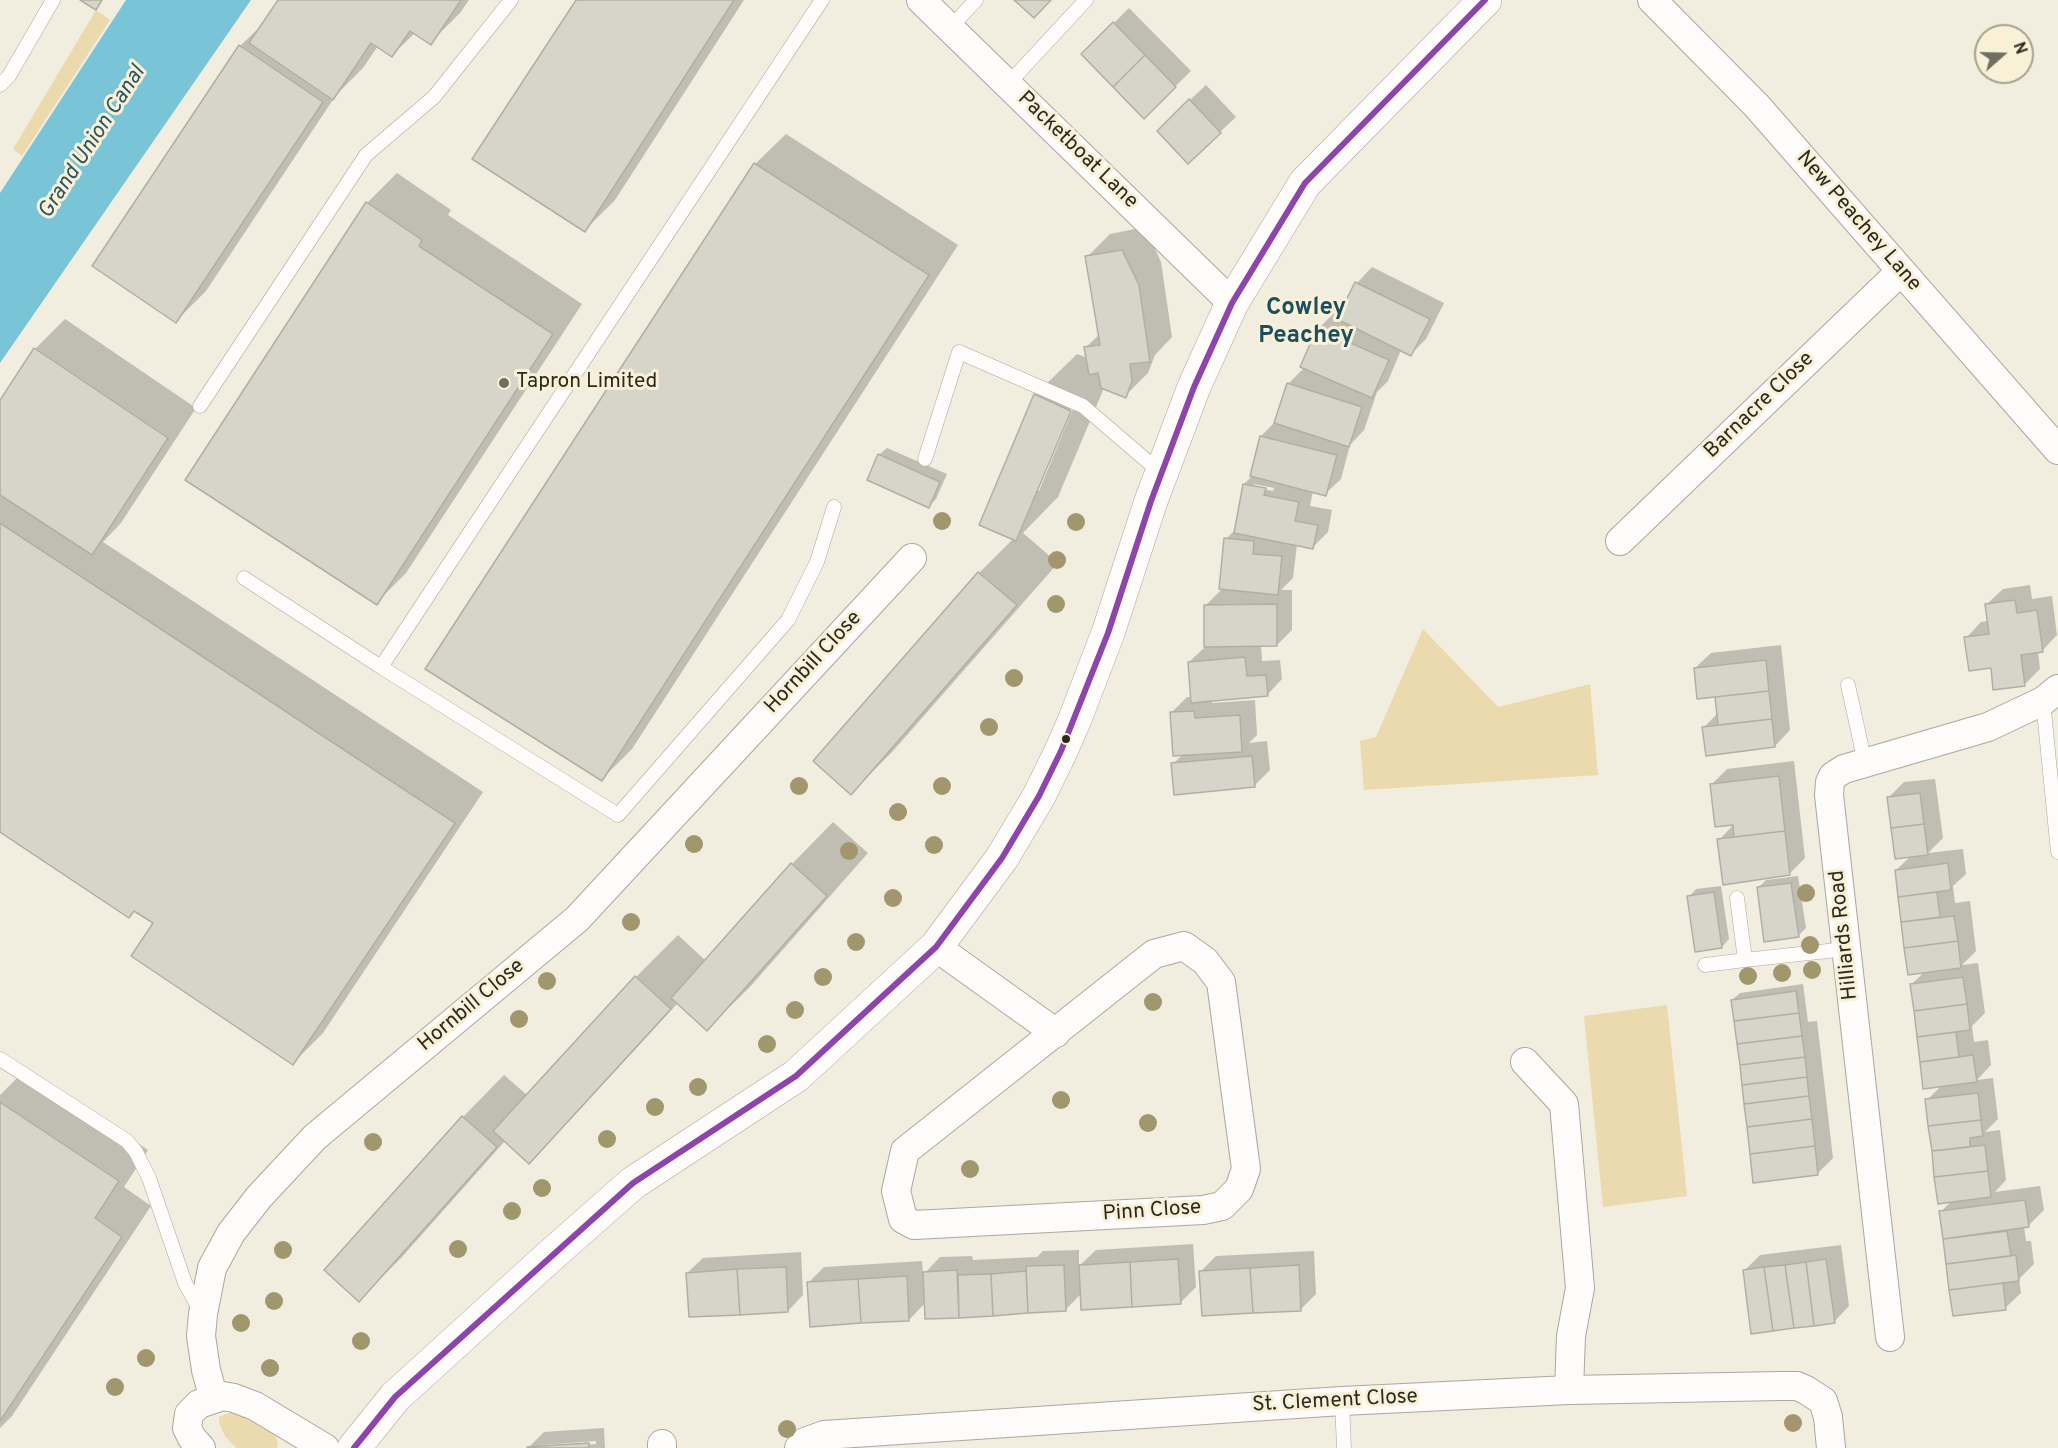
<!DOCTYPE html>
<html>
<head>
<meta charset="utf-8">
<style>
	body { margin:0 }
	#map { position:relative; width:2058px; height:1448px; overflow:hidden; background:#f1eddf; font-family:Overpass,sans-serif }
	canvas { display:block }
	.north { position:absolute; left:1974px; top:24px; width:60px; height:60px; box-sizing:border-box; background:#f9f1d7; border:2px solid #a7a18d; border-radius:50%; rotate:70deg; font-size:16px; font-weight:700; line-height:24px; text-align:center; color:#2c291f }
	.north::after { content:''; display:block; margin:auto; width:21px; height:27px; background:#716e62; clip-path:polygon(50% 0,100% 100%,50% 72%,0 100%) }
</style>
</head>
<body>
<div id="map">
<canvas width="2058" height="1448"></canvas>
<div class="north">N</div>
</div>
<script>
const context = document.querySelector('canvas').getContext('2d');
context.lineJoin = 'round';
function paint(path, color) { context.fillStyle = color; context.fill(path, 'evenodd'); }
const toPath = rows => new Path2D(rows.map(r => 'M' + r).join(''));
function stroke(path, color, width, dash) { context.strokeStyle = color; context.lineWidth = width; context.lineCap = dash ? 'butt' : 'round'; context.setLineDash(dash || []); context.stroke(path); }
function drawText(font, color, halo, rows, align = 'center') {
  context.font = font + ' Overpass,sans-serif'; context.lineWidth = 6; context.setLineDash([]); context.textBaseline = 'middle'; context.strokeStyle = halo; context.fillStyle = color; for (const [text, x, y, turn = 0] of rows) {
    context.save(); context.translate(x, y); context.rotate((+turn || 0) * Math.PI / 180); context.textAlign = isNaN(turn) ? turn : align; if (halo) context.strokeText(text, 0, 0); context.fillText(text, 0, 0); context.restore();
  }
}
const green = toPath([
	[96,10,110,20,22,156,13,149],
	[1423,629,1498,707,1590,684,1598,775,1364,790,1360,741,1376,737],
	[1667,1005,1687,1196,1603,1207,1584,1016],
	[229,1413,240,1414,274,1431,278,1444,277,1448,236,1448,225,1436,220,1425,219,1417]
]);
const water = toPath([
	[126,0,251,0,0,363,0,193]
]);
const shadow = toPath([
	[280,0,469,0,460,13,430,43,415,33,392,55,378,46,363,68,336,95,206,291,176,321,240,46,267,20],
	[578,0,744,0,615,200,585,230],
	[1129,8,1191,71,1144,117,1083,54],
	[1206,85,1236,117,1220,132,1174,115],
	[786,134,958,245,632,749,602,779,427,668,756,163],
	[397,173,451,210,448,215,582,304,406,573,376,603,367,203],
	[1145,227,1161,262,1172,337,1155,355,1148,373,1125,396,1104,388,1058,497,1023,533,1058,563,893,751,851,793,815,761,979,573,1014,538,1035,395,1077,354,1088,358,1086,347,1100,334,1087,257,1110,234],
	[1073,403,1075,404,1039,491,1036,491],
	[1372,267,1444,303,1426,339,1410,355,1401,350,1388,381,1377,392,1364,430,1350,445,1341,479,1325,494,1313,491,1310,506,1332,510,1328,532,1312,548,1297,544,1293,578,1281,590,1292,590,1292,630,1277,645,1261,645,1262,661,1280,660,1282,679,1267,695,1212,700,1212,703,1255,700,1257,735,1249,743,1267,741,1270,770,1254,786,1173,764,1183,754,1171,713,1187,697,1192,697,1189,662,1206,646,1205,606,1223,588,1226,539,1236,529,1244,484,1253,475,1261,436,1276,421,1288,384,1305,367,1318,329,1334,313,1340,316,1357,283],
	[1254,484,1274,488,1273,491,1254,487],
	[65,319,196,408,121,523,103,542,483,792,323,1033,293,1063,155,922,135,910,129,916,0,830,0,403,35,349],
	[887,448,947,474,936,499,929,506,879,455],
	[2030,585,2032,599,2052,596,2057,635,2042,651,2038,651,2040,669,2024,685,1992,667,1966,638,1981,622,1989,621,1987,604,2003,589],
	[1781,645,1790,730,1775,746,1704,727,1718,713,1716,695,1695,668,1711,653],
	[1794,761,1805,858,1789,874,1719,840,1735,823,1712,784,1727,769],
	[1935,779,1943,838,1928,853,1963,849,1966,874,1953,886,1955,903,1970,901,1976,951,1962,965,1978,963,1985,1013,1972,1026,1974,1042,1988,1040,1991,1065,1977,1080,1993,1078,1998,1119,1985,1132,2000,1130,2006,1180,1995,1192,2040,1186,2044,1210,2028,1226,2024,1226,2026,1241,2031,1241,2034,1264,2019,1279,2021,1293,2005,1308,1954,1315,1941,1212,1952,1200,1927,1100,1942,1085,1924,1087,1911,985,1925,971,1909,973,1896,870,1911,856,1888,798,1904,782],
	[833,822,868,853,749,988,707,1029,678,1003,570,1120,529,1162,505,1141,401,1258,359,1300,463,1117,504,1075,527,1095,636,977,678,935,706,961,792,864],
	[1798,876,1806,928,1798,936,1758,888,1766,880],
	[1721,886,1729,939,1722,947,1689,897,1696,889],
	[1803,984,1808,1022,1817,1021,1833,1158,1817,1174,1732,1000,1740,993],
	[26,1069,148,1150,124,1187,151,1206,12,1416,0,1428,0,1095],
	[1193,1244,1196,1287,1180,1303,1082,1293,1065,1310,927,1317,926,1302,909,1320,809,1282,824,1267,922,1261,923,1275,940,1257,972,1256,973,1260,1037,1257,1043,1251,1079,1250,1079,1266,1096,1250],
	[1841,1245,1849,1306,1834,1322,1745,1270,1760,1255],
	[1314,1251,1316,1294,1301,1309,1201,1271,1216,1256],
	[801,1252,803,1295,788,1311,687,1273,703,1258],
	[604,1428,605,1448,528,1448,544,1432],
	[596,1441,596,1444,543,1448,543,1445]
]);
const building = toPath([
	[80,0,102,0,96,10,80,0],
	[278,0,461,0,431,45,410,31,392,57,371,43,333,100,249,43,278,0],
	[576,0,734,0,585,232,472,159,576,0],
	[1014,0,1051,0,1034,18,1014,0],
	[1113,22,1145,55,1113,87,1081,54,1113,22],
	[239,45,323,102,176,323,92,266,239,45],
	[1145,55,1176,87,1144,119,1113,87,1145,55],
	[1189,99,1221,133,1188,164,1157,131,1189,99],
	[754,163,929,275,602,781,425,669,754,163],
	[366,202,422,240,419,246,553,334,377,605,185,480,366,202],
	[1122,250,1139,285,1150,362,1130,364,1132,381,1126,398,1101,388,1098,373,1089,375,1084,347,1100,345,1085,256,1122,250],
	[1355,282,1430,319,1411,356,1337,319,1355,282],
	[1317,328,1389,360,1372,398,1300,367,1317,328],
	[34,348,168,438,92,555,0,495,0,400,34,348],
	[1287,383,1362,407,1349,447,1274,423,1287,383],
	[1034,394,1071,411,1016,541,979,525,1034,394],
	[1260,436,1337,455,1326,496,1250,476,1260,436],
	[878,454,940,482,929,508,867,480,878,454],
	[1243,484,1266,488,1264,495,1299,502,1295,521,1318,525,1313,549,1234,533,1243,484],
	[0,523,455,823,293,1065,131,956,153,923,134,911,129,918,0,832,0,523],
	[1224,538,1254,541,1253,554,1282,556,1278,595,1219,589,1224,538],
	[978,572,1017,605,851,795,813,761,978,572],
	[2015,600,2017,613,2037,610,2043,652,2021,655,2025,686,1993,690,1991,668,1969,671,1964,637,1989,634,1985,604,2015,600],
	[1277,604,1277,646,1204,647,1204,605,1277,604],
	[1245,657,1247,676,1266,675,1268,696,1191,703,1188,662,1245,657],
	[1766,660,1769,691,1697,699,1694,668,1766,660],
	[1769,691,1772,719,1718,725,1715,697,1769,691],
	[1194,711,1195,718,1240,715,1242,752,1173,756,1170,712,1194,711],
	[1772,719,1775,747,1706,756,1702,727,1772,719],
	[1252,756,1255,787,1174,795,1171,763,1252,756],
	[1779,776,1785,831,1734,837,1733,825,1715,827,1710,784,1779,776],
	[1920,793,1924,824,1891,828,1887,797,1920,793],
	[1924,824,1928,855,1895,859,1891,828,1924,824],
	[1785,831,1790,875,1723,885,1717,839,1785,831],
	[791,863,827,896,707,1031,671,998,791,863],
	[1948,863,1951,890,1898,897,1895,870,1948,863],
	[1791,883,1799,937,1764,942,1757,887,1791,883],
	[1714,892,1722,948,1695,952,1687,896,1714,892],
	[1937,892,1940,917,1901,922,1898,897,1937,892],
	[1954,916,1958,941,1904,948,1901,922,1954,916],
	[1958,941,1961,968,1908,975,1904,948,1958,941],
	[635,976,671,1009,529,1164,493,1131,635,976],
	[1963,977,1967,1004,1914,1011,1910,984,1963,977],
	[1796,991,1799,1013,1734,1021,1731,1000,1796,991],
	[1967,1004,1970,1030,1917,1037,1914,1011,1967,1004],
	[1799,1013,1802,1036,1737,1044,1734,1021,1799,1013],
	[1956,1032,1959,1057,1920,1062,1917,1037,1956,1032],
	[1802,1036,1805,1057,1740,1065,1737,1044,1802,1036],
	[1973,1055,1977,1082,1923,1089,1920,1062,1973,1055],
	[1805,1057,1807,1077,1742,1085,1740,1065,1805,1057],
	[1807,1077,1809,1096,1744,1104,1742,1085,1807,1077],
	[1978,1093,1981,1120,1928,1126,1925,1099,1978,1093],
	[1809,1096,1812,1119,1747,1127,1744,1104,1809,1096],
	[0,1102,119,1181,95,1218,122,1237,0,1421,0,1102],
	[462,1116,497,1147,359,1302,324,1270,462,1116],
	[1812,1119,1815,1146,1750,1154,1747,1127,1812,1119],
	[1981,1120,1983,1136,1970,1138,1970,1147,1932,1151,1928,1126,1981,1120],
	[1985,1145,1988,1171,1934,1177,1932,1151,1985,1145],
	[1815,1146,1818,1175,1753,1183,1750,1154,1815,1146],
	[1988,1171,1991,1197,1938,1204,1934,1177,1988,1171],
	[2025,1200,2029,1227,1943,1239,1939,1211,2025,1200],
	[2007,1231,2011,1256,1946,1264,1943,1239,2007,1231],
	[2016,1255,2019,1281,1949,1290,1946,1264,2016,1255],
	[1178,1259,1181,1304,1132,1307,1130,1262,1178,1259],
	[1826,1259,1835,1323,1814,1326,1806,1262,1826,1259],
	[1130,1262,1132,1307,1081,1310,1079,1265,1130,1262],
	[1806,1262,1814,1326,1794,1328,1785,1265,1806,1262],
	[1064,1265,1066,1311,1028,1313,1026,1266,1064,1265],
	[1299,1265,1301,1311,1253,1313,1250,1268,1299,1265],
	[1785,1265,1794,1328,1773,1331,1764,1267,1785,1265],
	[786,1267,788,1312,740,1315,737,1269,786,1267],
	[1764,1267,1773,1331,1751,1334,1743,1270,1764,1267],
	[1250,1268,1253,1313,1202,1316,1199,1271,1250,1268],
	[737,1269,740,1315,689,1317,686,1273,737,1269],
	[957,1270,959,1318,925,1319,923,1272,957,1270],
	[1026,1271,1028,1313,993,1316,991,1274,1026,1271],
	[991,1274,993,1316,959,1318,958,1275,991,1274],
	[907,1276,909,1321,861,1323,858,1279,907,1276],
	[858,1279,861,1323,810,1327,807,1282,858,1279],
	[2003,1283,2006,1310,1953,1316,1949,1290,2003,1283],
	[589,1443,589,1448,527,1448,527,1447,589,1443]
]);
const service = toPath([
	[822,0,381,667,618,815,788,620,817,562,834,507],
	[950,28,976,0],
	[1008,84,1086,0],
	[0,85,9,76,53,0],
	[200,406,366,155,434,97,511,0],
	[925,459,959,352,1083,406,1161,473],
	[244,578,381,667],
	[1848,685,1865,763],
	[2043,701,2058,852],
	[1737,898,1745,960,1846,949],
	[1705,965,1745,960],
	[0,1059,127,1141,136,1152,149,1178,185,1283,200,1310],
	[1342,1401,1344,1448]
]);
const minor = toPath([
	[921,0,1232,303],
	[1652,0,1756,105,2058,450],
	[1620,541,1900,272],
	[1184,946,1205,961,1221,982,1246,1169,1239,1189,1222,1206,1203,1210,914,1225,903,1219,896,1191,905,1151,1154,954,1184,946],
	[936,947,1056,1033],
	[1525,1062,1564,1104,1580,1288,1571,1336,1569,1390],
	[1890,1337,1829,795,1830,782,1833,776,1844,769,1988,727,2043,701,2058,689],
	[214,1399,206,1370,201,1336,203,1314,212,1268,231,1233,259,1197,315,1137,577,919,912,558],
	[662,1444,662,1448],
	[201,1448,192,1438,187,1428,189,1414,199,1404,223,1396,234,1398,255,1406,325,1448],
	[799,1448,805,1442,824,1435,1342,1401,1569,1390,1781,1386,1797,1386,1806,1390,1823,1401,1828,1417,1831,1448]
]);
const primary = toPath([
	[354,1448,395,1397,549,1257,633,1183,796,1076,936,947,1002,858,1039,796,1061,751,1075,719,1108,633,1151,501,1194,387,1232,303,1305,183,1485,0]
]);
const bus1 = toPath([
	[354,1448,395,1397,633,1183,796,1076,936,947,1002,858,1039,796,1061,751,1108,633,1151,501,1194,387,1232,303,1305,183,1485,0]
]);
const trees = [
	[942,521],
	[1076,522],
	[1057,560],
	[1056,604],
	[1014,678],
	[989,727],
	[799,786],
	[942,786],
	[898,812],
	[694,844],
	[934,845],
	[849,851],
	[1806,893],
	[893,898],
	[631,922],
	[856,942],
	[1810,945],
	[1812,970],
	[1782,973],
	[1748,976],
	[823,977],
	[547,981],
	[1153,1002],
	[795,1010],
	[519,1019],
	[767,1044],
	[698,1087],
	[1061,1100],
	[655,1107],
	[1148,1123],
	[607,1139],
	[373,1142],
	[970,1169],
	[542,1188],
	[512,1211],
	[458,1249],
	[283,1250],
	[274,1301],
	[241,1323],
	[361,1341],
	[146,1358],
	[270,1368],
	[115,1387],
	[1793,1423],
	[787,1429]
];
const markers = [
	[504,383,6,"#716e62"],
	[1066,739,5,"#2c291f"]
];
const streetNames = [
	["Packetboat Lane",1077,151,44],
	["New Peachey Lane",1858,222,49],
	["Barnacre Close",1760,406,-44],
	["Hornbill Close",814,663,-47],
	["Hilliards Road",1845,935,-96],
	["Hornbill Close",472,1006,-40],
	["Pinn Close",1152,1212,-4],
	["St. Clement Close",1335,1402,-3]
];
const poiNames = [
	["Tapron Limited",516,383]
];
const waterNames = [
	["Grand Union Canal",93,143,-57]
];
const quarterNames = [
	["Cowley",1306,309],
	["Peachey",1306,337]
];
paint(green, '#eadaae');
paint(water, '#79c4d7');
paint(shadow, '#0003');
paint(building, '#d7d4c9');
stroke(building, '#b1aea4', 1.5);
stroke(service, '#aba79d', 15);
stroke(minor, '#aba79d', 30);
stroke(primary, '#aba79d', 34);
stroke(service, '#fdfcfa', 14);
stroke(minor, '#fdfcfa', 28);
stroke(primary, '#fdfcfa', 33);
stroke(bus1, '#8e44ad', 6);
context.fillStyle = '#a2966c';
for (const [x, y] of trees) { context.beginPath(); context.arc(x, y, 9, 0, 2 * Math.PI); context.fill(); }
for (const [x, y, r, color] of markers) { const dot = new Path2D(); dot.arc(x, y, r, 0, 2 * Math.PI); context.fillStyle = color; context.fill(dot); stroke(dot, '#f9f1d7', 2); }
drawText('21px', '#2c291f', '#f9f1d7', streetNames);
drawText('21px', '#2c291f', '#f9f1d7', poiNames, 'left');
drawText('italic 22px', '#285564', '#f9f1d7', waterNames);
drawText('bold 24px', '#1b4f5f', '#f9f1d7', quarterNames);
</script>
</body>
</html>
